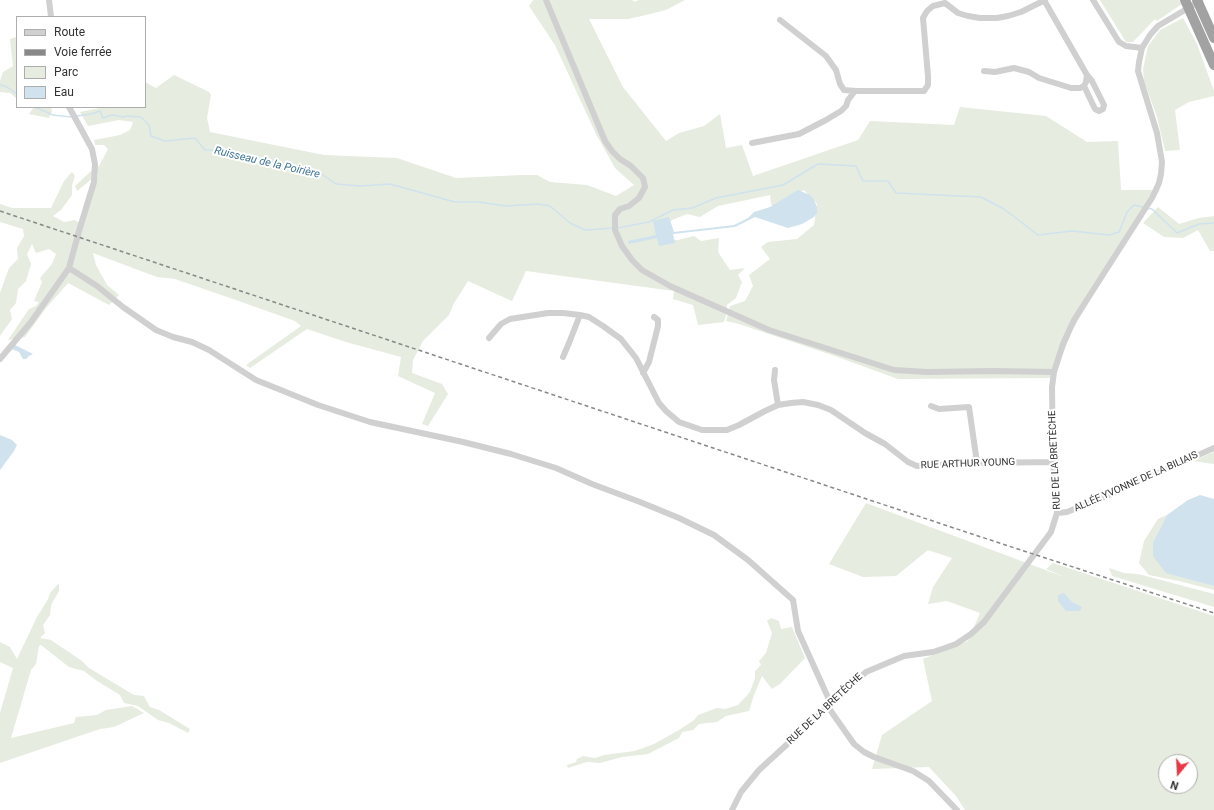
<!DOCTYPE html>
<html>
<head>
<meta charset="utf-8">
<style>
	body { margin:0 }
	#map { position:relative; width:1214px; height:810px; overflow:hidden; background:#fff; font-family:Roboto,sans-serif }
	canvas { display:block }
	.legend { position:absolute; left:16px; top:16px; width:130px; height:92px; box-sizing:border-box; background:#fff; border:1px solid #adadad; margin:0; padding:5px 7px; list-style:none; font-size:12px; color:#333 }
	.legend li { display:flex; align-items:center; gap:8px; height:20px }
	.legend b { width:20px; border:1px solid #adadad }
	.north { position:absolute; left:1158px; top:754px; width:40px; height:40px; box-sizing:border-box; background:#fff; border:1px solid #adadad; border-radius:50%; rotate:198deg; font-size:11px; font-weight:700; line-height:16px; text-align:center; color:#333 }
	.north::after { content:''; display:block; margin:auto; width:14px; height:18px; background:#e63946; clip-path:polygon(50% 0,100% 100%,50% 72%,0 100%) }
</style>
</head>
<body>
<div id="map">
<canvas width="1214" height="810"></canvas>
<ul class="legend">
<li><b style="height:5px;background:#d0d0d0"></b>Route</li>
<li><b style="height:5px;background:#888"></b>Voie ferrée</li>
<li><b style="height:11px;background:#e6ecdf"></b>Parc</li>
<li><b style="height:11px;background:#cfe2ee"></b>Eau</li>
</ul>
<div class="north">N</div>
</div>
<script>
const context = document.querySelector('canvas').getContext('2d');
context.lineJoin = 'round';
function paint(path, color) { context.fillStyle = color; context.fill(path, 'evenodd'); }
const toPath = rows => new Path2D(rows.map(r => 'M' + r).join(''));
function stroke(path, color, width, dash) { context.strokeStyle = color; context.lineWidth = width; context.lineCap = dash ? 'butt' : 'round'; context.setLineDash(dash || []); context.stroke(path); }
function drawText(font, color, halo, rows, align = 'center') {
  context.font = font + ' Roboto,sans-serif'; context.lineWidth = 4; context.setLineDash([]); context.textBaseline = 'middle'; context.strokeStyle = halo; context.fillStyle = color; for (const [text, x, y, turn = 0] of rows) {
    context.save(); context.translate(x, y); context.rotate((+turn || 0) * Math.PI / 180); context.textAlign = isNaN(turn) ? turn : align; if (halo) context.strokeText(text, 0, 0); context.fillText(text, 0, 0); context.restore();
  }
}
const green = toPath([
	[533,0,632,0,635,2,639,0,685,0,666,10,646,15,628,19,589,19,623,87,666,141,679,133,704,126,720,114,726,148,742,145,753,176,858,140,870,121,954,125,960,107,1046,116,1087,142,1118,141,1121,190,1160,190,1125,240,1073,329,1053,378,898,379,832,355,739,324,726,321,730,306,745,301,753,286,749,275,770,259,761,247,768,242,797,239,814,225,817,204,804,190,783,202,775,210,771,204,770,195,718,206,700,217,687,214,672,220,661,232,662,239,678,240,694,236,701,241,719,238,718,252,730,270,745,268,738,275,742,282,736,298,727,305,727,312,724,322,698,325,693,305,673,299,674,291,526,271,512,301,468,281,453,305,449,315,423,341,413,360,412,373,442,384,448,394,428,426,422,424,435,393,398,376,401,357,346,342,307,329,250,368,246,365,301,326,295,321,233,299,175,279,157,277,93,253,96,265,107,285,119,295,109,305,68,283,46,308,25,337,8,340,29,309,36,306,39,302,34,301,42,282,40,278,52,264,56,254,49,249,36,253,32,244,27,254,31,264,26,281,18,289,16,303,10,310,12,319,0,336,0,293,9,268,18,259,17,248,24,236,23,229,0,222,0,204,12,208,51,208,64,181,72,172,75,176,72,185,72,195,61,210,53,216,64,222,75,220,83,225,98,174,77,191,75,186,90,172,99,166,108,149,104,145,95,145,94,140,120,135,130,130,133,122,119,120,88,126,80,112,105,107,145,107,145,82,156,88,174,75,209,92,211,95,207,118,210,132,324,155,397,158,456,178,523,175,537,175,550,182,587,185,616,196,634,185,615,168,596,134,555,45,529,6],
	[1100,0,1179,0,1182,4,1157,21,1155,19,1133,42,1126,42],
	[1183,18,1197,44,1214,91,1214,96,1189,102,1175,110,1180,150,1165,151,1157,117,1144,81,1143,69,1148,46,1160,30],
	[17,37,17,99,10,93,0,92,0,81,3,72,13,66,10,39],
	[34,107,51,107,52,111,49,118,29,114],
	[1158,207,1179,224,1199,218,1214,216,1214,251,1210,251,1198,230,1183,238,1164,237,1143,223],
	[1214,452,1214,464,1193,461],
	[866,503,1067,578,1046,569,1053,563,1214,616,1214,810,965,810,956,796,929,767,872,769,882,735,932,701,923,659,968,641,980,613,947,601,928,604,933,587,952,558,928,550,896,576,863,577,829,564],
	[1166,762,1190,762,1190,786,1166,786],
	[1167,515,1153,542,1188,578,1214,586,1214,590,1179,581,1149,575,1139,563,1144,541,1158,519],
	[1109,568,1124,573,1138,574,1214,594,1214,607,1112,576],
	[59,583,59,591,51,605,50,615,43,625,45,633,40,638,51,640,82,661,89,668,134,695,144,696,150,707,159,710,190,729,188,733,169,723,158,720,138,706,124,703,120,695,97,681,84,671,69,667,41,645,39,646,36,664,31,670,11,738,74,723,76,717,97,715,106,710,132,706,144,713,114,727,100,729,0,763,0,713,13,668,0,662,0,642,10,647,17,659,37,617,48,599,50,593],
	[771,618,779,621,781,629,792,627,805,658,780,684,772,689,762,676,754,695,749,711,726,716,717,722,699,724,693,730,682,732,679,738,648,754,622,757,600,763,587,762,568,768,567,765,576,762,577,759,583,756,595,758,604,755,635,751,654,744,679,730,694,720,698,715,717,708,725,709,738,705,750,692,755,678,755,671,761,665,759,661,766,653,772,633,767,621]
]);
const water = toPath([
	[798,190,810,195,813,198,817,207,817,213,814,217,802,224,788,228,755,217,735,227,673,234,675,243,659,246,657,238,629,244,628,241,656,235,653,221,669,217,674,232,734,225,748,218,754,212,770,207],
	[15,345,33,354,29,356,26,359,23,359,19,352,9,348],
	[0,435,12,440,17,445,14,451,0,470],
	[1200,495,1214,499,1214,586,1166,573,1153,556,1153,542,1167,515,1188,500],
	[1064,593,1072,602,1082,607,1080,611,1066,611,1058,601,1058,595]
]);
const stream = toPath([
	[0,85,7,87,17,94],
	[35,107,53,115,71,117],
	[77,116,91,114,100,111,103,118,112,115,123,117,128,116,141,117,149,125,151,136,165,141,195,138,205,150,215,150,287,168,320,173,336,184,360,186,390,184,455,202,479,202,506,206,538,204,550,206,570,223,585,230,613,228],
	[1147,208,1152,209,1177,233,1199,224,1214,223],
	[617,228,649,222,673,210,692,208,716,198,783,185,818,164,856,166,863,181,888,181,896,193,981,197,1004,209,1038,235,1072,231,1109,235,1119,232,1127,212,1134,205,1143,207]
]);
const minor = toPath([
	[49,0,51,17],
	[546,0,605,141,612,151,620,159,631,166,643,178,645,187,639,198,629,206,620,209,615,215,615,230,622,246,632,260,642,270,670,286,769,330,894,370,927,372,993,371,1054,372],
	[1093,0,1119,42,1126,46,1142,48],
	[780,20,826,56,836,70,840,84,844,90,855,91,924,91,928,85,928,76,923,18,927,11,933,6,945,3,958,13,968,16,980,18,997,18,1008,16,1021,12,1045,0],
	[984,71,995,72,1014,68,1029,72,1039,78,1071,88,1080,88,1084,86,1086,82,1087,75,1044,0],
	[1084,86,1095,109,1099,111,1103,109,1104,105,1092,81,1087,75],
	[752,143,799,134,826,120,841,111,846,106,848,100,855,91],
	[69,268,97,286,123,307,156,330,173,337,192,342,209,350,256,380,318,405,370,422,463,442,511,454,556,468,592,484,640,502,679,518,714,535,748,560,793,600,798,631,831,704],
	[489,338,501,324,510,319,548,313,563,313,580,315,589,317,603,326,621,339,636,358,659,403,666,411,679,422,702,430,727,430,739,425,765,411,778,405,791,403,803,402,818,405,831,410,865,433,885,444,908,462,917,466,977,463,1053,462],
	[563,357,569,343,580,315],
	[0,359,31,322,69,268,79,231,94,182,95,164,92,149,69,107],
	[775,370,774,380,778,405],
	[643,373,649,362,658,326,658,320,654,317],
	[931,406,939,409,969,407,977,463],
	[1057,513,1067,512,1102,498,1214,448],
	[828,707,854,744,864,752,874,757,913,771,929,781,957,810],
	[732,810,741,792,759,770,866,672,904,656,933,652,945,648,956,644,971,634,984,622,1051,532,1057,513,1053,462,1052,387,1054,372,1063,344,1074,320,1152,198,1159,183,1161,174,1162,162,1157,133,1138,71,1139,62,1142,48,1150,35,1158,26,1200,1]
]);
const trunk = toPath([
	[1185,0,1214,65],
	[1197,0,1214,38]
]);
const rail = toPath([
	[0,211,975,535,1214,613]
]);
const streetNames = [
	["RUE DE LA BRETÈCHE",1055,460,-93],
	["RUE ARTHUR YOUNG",968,464,-2],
	["ALLÉE YVONNE DE LA BILIAIS",1136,482,-24],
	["RUE DE LA BRETÈCHE",825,709,-43]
];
const waterNames = [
	["Ruisseau de la Poirière",267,163,13]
];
paint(green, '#e6ecdf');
paint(water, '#cfe2ee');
stroke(stream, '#cfe2ee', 1.5);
stroke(minor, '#d0d0d0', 6);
stroke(trunk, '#a2a2a2', 10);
stroke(rail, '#888', 1.5, [4, 3]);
drawText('10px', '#333', '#fff', streetNames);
drawText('italic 11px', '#3f7597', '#fff', waterNames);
</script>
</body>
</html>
